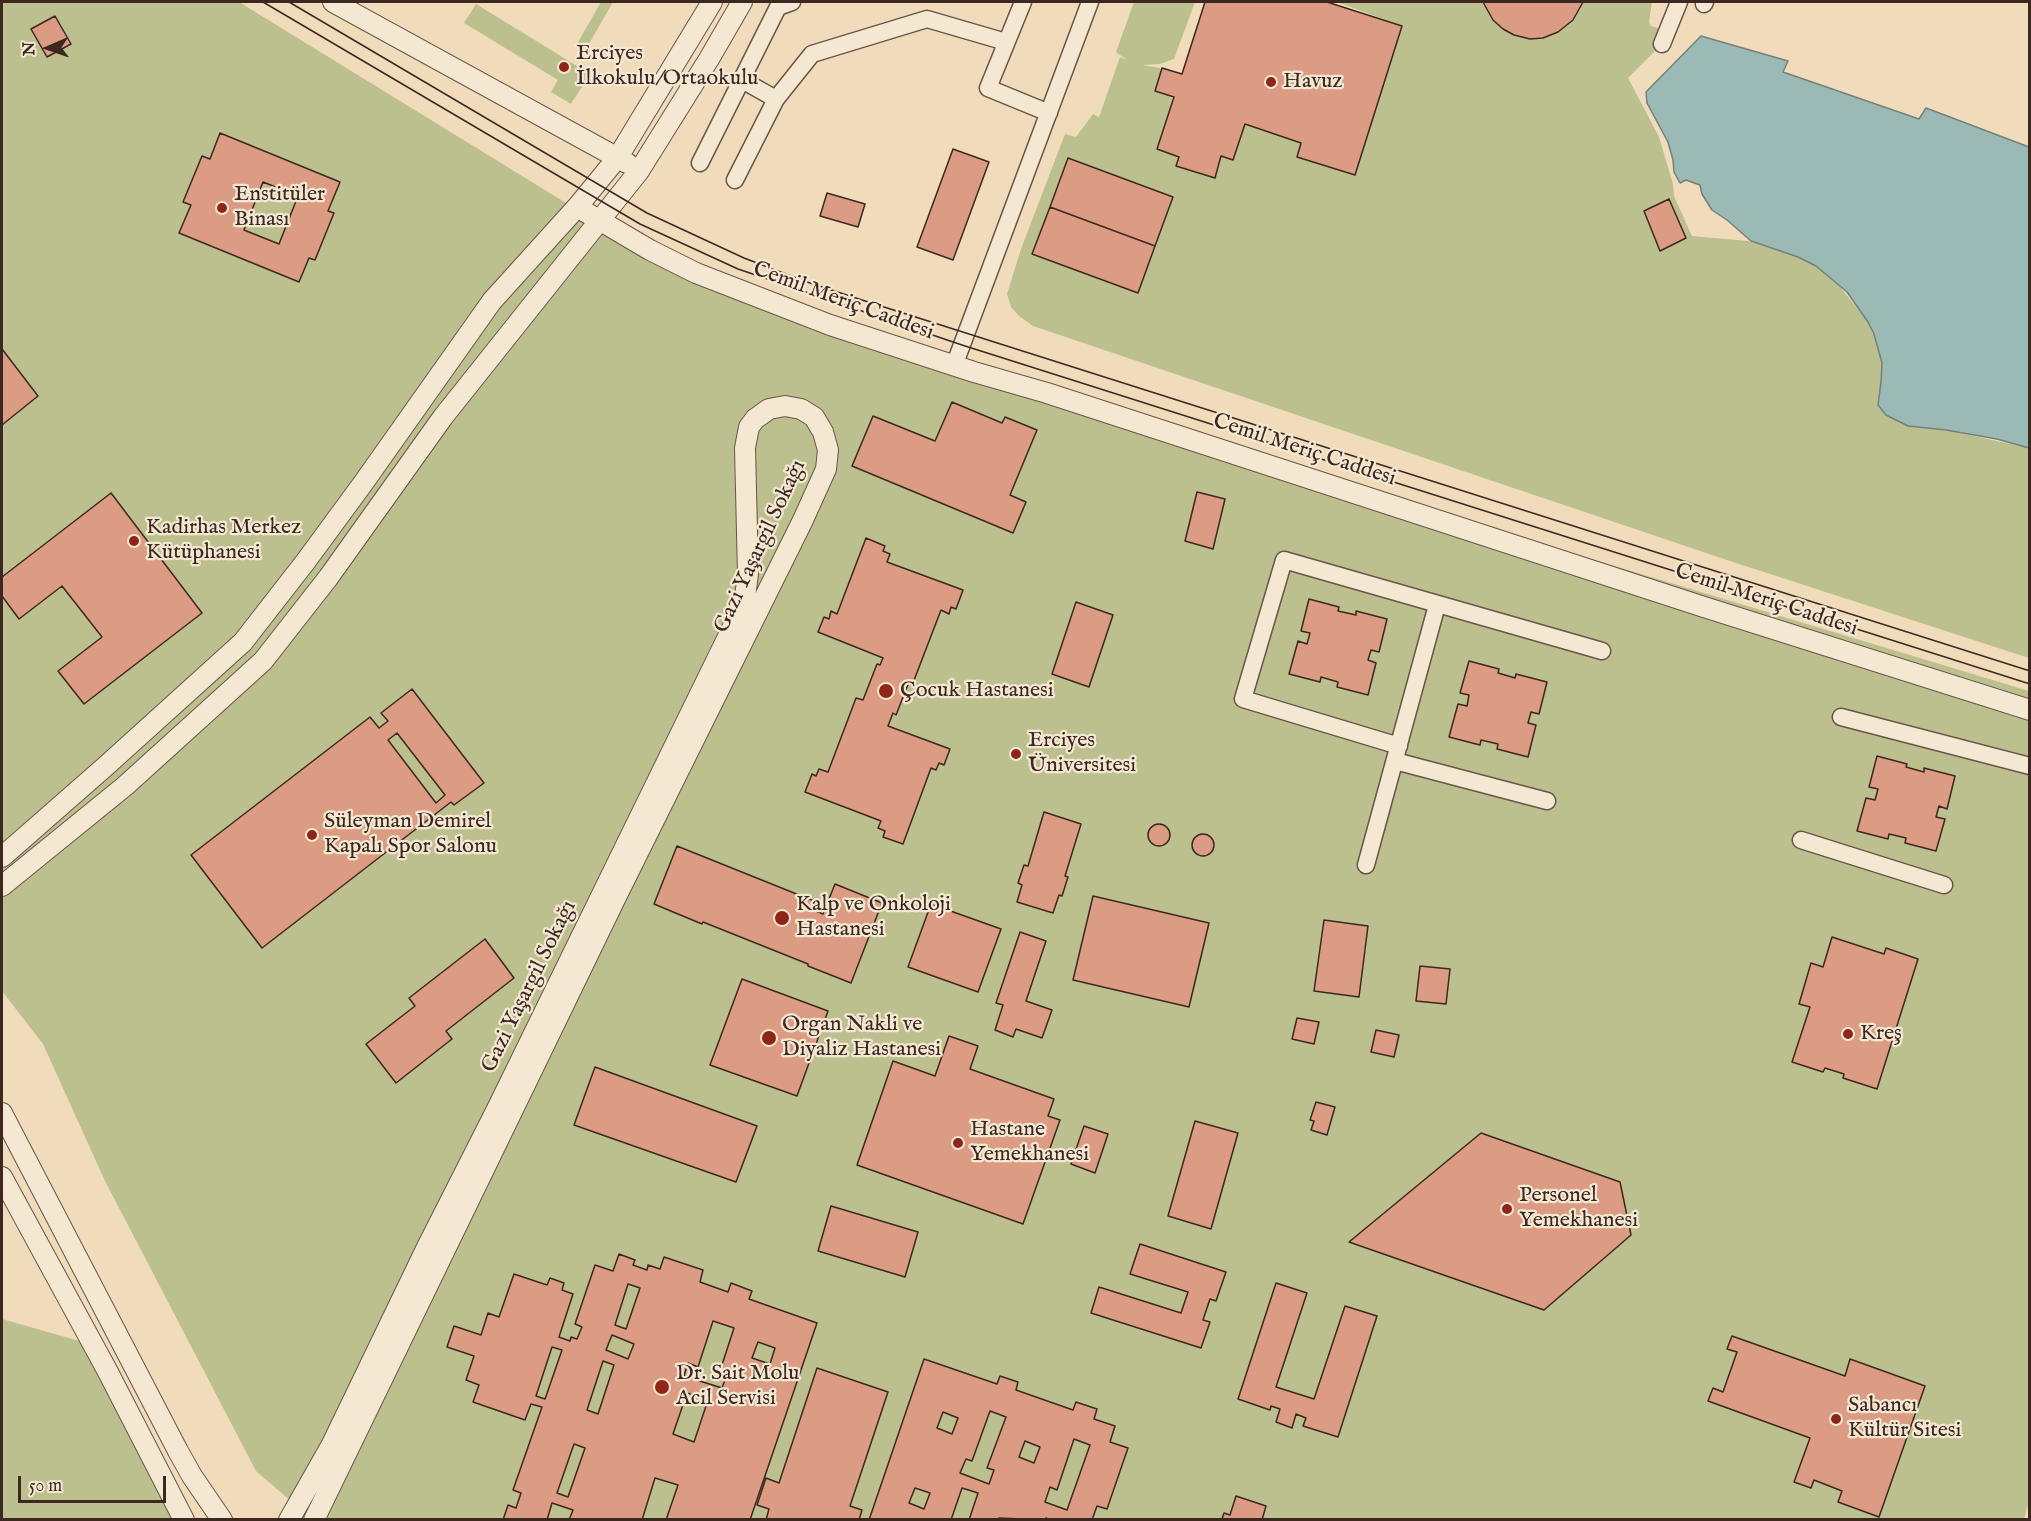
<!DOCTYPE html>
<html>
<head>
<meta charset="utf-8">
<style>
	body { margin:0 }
	#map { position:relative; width:2031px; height:1521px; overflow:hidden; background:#f0dbbb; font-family:"IM FELL English",serif }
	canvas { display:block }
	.frame { position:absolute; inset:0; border:3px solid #3c2821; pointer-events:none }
	.north { position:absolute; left:18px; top:18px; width:60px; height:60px; -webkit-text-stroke:4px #f5e8d3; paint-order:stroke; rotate:268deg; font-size:16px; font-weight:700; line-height:24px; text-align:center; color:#3c2821 }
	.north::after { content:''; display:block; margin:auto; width:21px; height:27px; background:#3c2821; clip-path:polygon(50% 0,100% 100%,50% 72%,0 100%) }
	.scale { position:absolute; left:18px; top:1476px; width:148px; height:27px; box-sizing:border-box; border:3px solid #3c2821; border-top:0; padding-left:8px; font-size:18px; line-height:21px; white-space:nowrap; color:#3c2821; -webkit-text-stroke:4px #f5e8d3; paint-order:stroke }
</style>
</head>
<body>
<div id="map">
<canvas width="2031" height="1521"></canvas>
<div class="frame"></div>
<div class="north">N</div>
<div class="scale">50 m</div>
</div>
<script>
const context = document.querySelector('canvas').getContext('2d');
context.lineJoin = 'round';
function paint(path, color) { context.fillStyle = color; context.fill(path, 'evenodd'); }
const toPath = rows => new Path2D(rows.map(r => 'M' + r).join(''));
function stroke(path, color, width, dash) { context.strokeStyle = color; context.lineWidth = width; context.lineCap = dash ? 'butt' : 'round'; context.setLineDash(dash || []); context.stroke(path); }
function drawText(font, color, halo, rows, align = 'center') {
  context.font = font + ' "IM FELL English",serif'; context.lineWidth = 4.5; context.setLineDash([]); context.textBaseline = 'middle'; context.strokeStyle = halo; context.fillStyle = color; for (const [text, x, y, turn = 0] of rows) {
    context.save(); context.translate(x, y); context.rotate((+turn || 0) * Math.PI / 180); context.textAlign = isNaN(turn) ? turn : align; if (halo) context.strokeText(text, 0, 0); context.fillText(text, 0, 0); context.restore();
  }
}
const green = toPath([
	[2,2,239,2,610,230,879,344,2029,691,2029,1501,2024,1520,312,1519,256,1471,105,1181,43,1044,2,991],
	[601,2,613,2,586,49,577,44],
	[1134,2,1195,2,1174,59,1160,64,1142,65,1160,68,1174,105,1157,149,1179,157,1176,165,1221,156,1233,160,1245,124,1301,143,1297,157,1354,175,1402,26,1337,2,1652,2,1649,22,1651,26,1668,31,1662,44,1628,78,1659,137,1673,184,1674,196,1692,236,1748,241,1798,257,1816,266,1841,288,1868,322,1874,334,1882,363,1881,382,1878,405,1912,427,1951,431,2029,448,2029,658,1730,561,1033,326,1019,316,1011,307,1007,294,1021,249,1065,134,1076,137,1093,114,1099,117,1120,57,1127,60,1116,52],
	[1068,158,1173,197,1138,293,1033,254],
	[476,4,590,74,571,104,551,92,558,80,464,23],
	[2,1319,90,1344,182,1519,2,1519]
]);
const water = toPath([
	[1701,36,1788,61,1783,72,1919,119,1926,108,2029,147,2029,448,1997,439,1946,430,1908,426,1886,415,1878,405,1881,382,1882,363,1874,334,1868,322,1847,292,1816,266,1798,257,1751,241,1727,220,1712,210,1702,194,1700,185,1686,180,1680,183,1674,172,1673,160,1668,142,1647,103,1646,92,1701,36]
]);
const building = toPath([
	[1205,2,1327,2,1402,26,1355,175,1297,157,1301,143,1245,124,1233,160,1221,156,1215,178,1176,166,1179,157,1157,149,1174,97,1155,91,1162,68,1182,74,1205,2],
	[1483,2,1583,2,1573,20,1558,32,1543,38,1530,39,1514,35,1503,29,1493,20,1483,2],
	[55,16,71,44,47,57,31,29,55,16],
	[220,133,340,182,328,211,334,213,315,260,309,258,299,282,179,233,191,205,183,202,202,156,210,159,220,133],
	[263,182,298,196,279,244,244,230,263,182],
	[953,149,989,162,953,260,917,247,953,149],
	[1068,158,1173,197,1155,246,1050,207,1068,158],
	[827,193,865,204,858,227,820,216,827,193],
	[1669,199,1686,238,1660,251,1644,211,1669,199],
	[1050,207,1155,246,1138,293,1032,254,1050,207],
	[2,349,38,396,2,425,2,349],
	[952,402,1002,423,1005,417,1037,430,1010,495,1026,502,1013,533,852,466,873,416,935,441,952,402],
	[1197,492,1225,499,1213,549,1185,541,1197,492],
	[111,493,202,613,84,704,58,671,102,637,62,586,19,619,2,596,2,577,111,493],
	[866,538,885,546,883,551,890,554,887,562,963,590,956,609,951,607,949,614,941,610,913,683,909,682,896,715,893,713,888,726,950,749,944,765,939,763,936,770,931,768,903,844,883,837,885,831,878,828,881,821,805,792,812,774,816,776,819,769,828,772,856,698,863,700,877,664,880,665,883,658,818,632,824,617,829,619,831,611,837,614,866,538],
	[1309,599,1339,607,1338,611,1356,615,1356,611,1387,619,1379,652,1371,650,1368,660,1376,663,1368,695,1337,687,1338,682,1321,677,1320,682,1289,674,1298,641,1307,644,1310,633,1301,631,1309,599],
	[1076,602,1113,615,1089,687,1052,674,1076,602],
	[1469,661,1499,669,1498,673,1515,678,1516,674,1547,682,1539,714,1531,712,1528,723,1536,725,1528,757,1497,749,1498,744,1481,740,1480,745,1449,737,1458,704,1467,706,1469,695,1460,693,1469,661],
	[412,689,484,783,454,805,451,802,262,948,191,855,370,717,379,728,388,721,381,713,412,689],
	[397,733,445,795,436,803,388,740,397,733],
	[1877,756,1907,764,1906,767,1924,772,1924,768,1955,776,1947,809,1939,806,1936,817,1945,819,1936,851,1905,843,1906,838,1889,834,1888,839,1857,831,1866,798,1875,800,1878,789,1869,787,1877,756],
	[1044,812,1081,824,1065,876,1068,877,1062,896,1059,895,1053,913,1017,902,1022,885,1018,883,1024,865,1028,866,1044,812],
	'1148 835a11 11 0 1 1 22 0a11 11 0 1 1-22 0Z',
	'1192 845a11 11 0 1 1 22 0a11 11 0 1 1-22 0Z',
	[677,846,819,903,816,911,823,914,835,884,882,903,851,983,808,966,808,964,703,922,702,924,654,904,677,846],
	[1093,896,1209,923,1189,1007,1073,980,1093,896],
	[931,904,1001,929,978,992,908,967,931,904],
	[1324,920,1368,926,1359,997,1314,991,1324,920],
	[1020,932,1046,941,1026,1001,1052,1010,1042,1038,1016,1029,1013,1037,995,1030,1003,1005,996,1003,1020,932],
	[1832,937,1884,954,1886,948,1918,959,1877,1089,1843,1078,1844,1074,1825,1068,1823,1072,1792,1062,1810,1007,1799,1004,1811,963,1823,967,1832,937],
	[485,939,514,978,446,1031,452,1039,396,1083,366,1044,415,1006,409,998,485,939],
	[1420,966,1450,969,1446,1004,1416,1001,1420,966],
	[742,979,828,1011,797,1096,710,1065,742,979],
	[1297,1018,1319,1022,1314,1044,1292,1039,1297,1018],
	[1376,1030,1399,1035,1394,1057,1371,1052,1376,1030],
	[949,1036,978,1046,970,1069,1054,1099,1048,1116,1060,1120,1023,1224,857,1165,893,1061,935,1076,949,1036],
	[595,1067,757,1126,736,1182,574,1125,595,1067],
	[1316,1102,1335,1107,1327,1135,1311,1130,1314,1121,1310,1120,1316,1102],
	[1195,1121,1238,1133,1211,1229,1168,1216,1195,1121],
	[1084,1126,1108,1134,1095,1173,1071,1164,1084,1126],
	[1481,1133,1620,1182,1631,1235,1544,1310,1349,1242,1481,1133],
	[831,1206,918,1232,905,1277,818,1251,831,1206],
	[1140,1244,1226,1272,1216,1301,1210,1299,1203,1320,1210,1322,1201,1348,1091,1313,1099,1287,1181,1313,1188,1292,1130,1274,1140,1244],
	[619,1254,635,1260,633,1265,647,1270,648,1265,660,1269,664,1257,703,1270,700,1282,728,1292,731,1283,752,1291,749,1299,817,1323,750,1520,666,1520,678,1485,655,1478,642,1520,569,1520,573,1510,552,1503,547,1520,503,1520,508,1505,516,1508,521,1493,513,1490,542,1407,531,1404,525,1420,473,1402,479,1385,466,1380,474,1356,447,1347,454,1326,481,1335,488,1313,499,1317,514,1274,547,1285,550,1278,564,1283,562,1290,573,1294,559,1337,570,1341,571,1337,577,1339,582,1327,575,1324,595,1265,613,1271,619,1254],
	[628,1284,640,1288,626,1329,615,1325,628,1284],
	[713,1321,734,1328,719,1374,726,1377,722,1388,684,1376,688,1363,698,1367,713,1321],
	[612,1335,634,1344,628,1359,606,1350,612,1335],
	[758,1342,775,1348,770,1364,752,1358,758,1342],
	[552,1347,562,1350,545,1399,536,1396,552,1347],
	[603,1361,614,1365,598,1414,587,1410,603,1361],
	[687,1393,708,1400,694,1442,673,1434,687,1393],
	[574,1444,585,1448,568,1497,557,1493,574,1444],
	[1276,1283,1307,1293,1276,1387,1314,1399,1345,1306,1377,1316,1338,1437,1303,1426,1306,1418,1296,1414,1292,1428,1276,1422,1280,1409,1271,1406,1270,1410,1238,1399,1276,1283],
	[1732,1336,1845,1376,1850,1359,1925,1386,1879,1517,1838,1502,1842,1491,1814,1480,1811,1488,1794,1482,1810,1438,1708,1401,1713,1388,1723,1392,1737,1352,1727,1349,1732,1336],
	[924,1359,997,1384,1000,1376,1018,1382,1016,1390,1073,1410,1076,1402,1097,1409,1094,1419,1115,1426,1110,1442,1128,1448,1107,1509,1097,1506,1092,1520,1050,1520,1046,1518,1045,1520,999,1518,998,1520,969,1520,978,1493,962,1488,951,1520,869,1520,924,1359],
	[990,1411,1006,1417,987,1468,994,1470,989,1484,960,1473,966,1459,972,1461,990,1411],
	[943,1412,958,1418,952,1434,937,1428,943,1412],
	[1074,1439,1090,1445,1067,1510,1045,1502,1050,1487,1057,1490,1074,1439],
	[1025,1441,1040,1447,1034,1463,1019,1457,1025,1441],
	[915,1488,930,1493,924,1509,909,1503,915,1488],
	[817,1368,888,1392,850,1506,862,1510,859,1520,766,1520,769,1509,757,1505,766,1478,779,1483,817,1368],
	[1236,1496,1266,1506,1262,1520,1222,1519,1224,1513,1230,1515,1236,1496]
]);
const minor = toPath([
	[1023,2,988,88,1049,113],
	[1704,4,1705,2],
	[1662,44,1679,2],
	[742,80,776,99],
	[700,163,778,7,792,2],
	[735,180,776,99,812,54,927,19,1006,42],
	[954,366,1090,2],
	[1841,717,2030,766],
	[1399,746,1243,699,1284,560,1602,651],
	[1395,761,1547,801],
	[1801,840,1944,885],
	[1366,865,1437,605]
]);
const tertiary = toPath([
	[333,2,627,163],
	[577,207,650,250,696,273,830,325,974,372,1047,393,1704,607,2030,710],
	[2,857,107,765,243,642,306,561,364,482,492,301,577,207,618,157,712,2],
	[2,886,125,786,263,661,328,578,443,417,639,171,709,59,742,2],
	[2,1113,178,1451,192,1476,222,1520],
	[2,1177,108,1372,184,1520],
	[289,1520,331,1446,427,1247,497,1109,744,604,748,574,745,448,749,427,755,419,769,409,785,406,801,409,814,417,823,432,828,450,826,469,803,520,616,897,314,1520]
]);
const tram = toPath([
	[263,2,640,224,738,269,962,345,2030,684],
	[289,2,647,213,744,258,804,281,862,300,2030,671]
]);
const markers = [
	[564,67,6,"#8f2418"],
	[1271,82,6,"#8f2418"],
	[222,208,6,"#8f2418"],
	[134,541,6,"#8f2418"],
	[886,691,8,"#8f2418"],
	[1016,754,6,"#8f2418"],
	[312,835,6,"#8f2418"],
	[782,918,8,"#8f2418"],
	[1848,1034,6,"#8f2418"],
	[769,1038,8,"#8f2418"],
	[958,1143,6,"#8f2418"],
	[1507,1209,6,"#8f2418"],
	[662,1387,8,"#8f2418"],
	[1836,1419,6,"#8f2418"]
];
const poiNames = [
	["Erciyes",576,54],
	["İlkokulu/Ortaokulu",576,79],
	["Havuz",1283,82],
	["Enstitüler",234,195],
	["Binası",234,220],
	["Kadirhas Merkez",146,528],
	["Kütüphanesi",146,553],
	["Çocuk Hastanesi",900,691],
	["Erciyes",1028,741],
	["Üniversitesi",1028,766],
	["Süleyman Demirel",324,822],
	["Kapalı Spor Salonu",324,847],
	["Kalp ve Onkoloji",796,905],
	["Hastanesi",796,930],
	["Organ Nakli ve",782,1025],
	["Diyaliz Hastanesi",782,1050],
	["Kreş",1860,1034],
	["Hastane",970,1130],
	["Yemekhanesi",970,1155],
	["Personel",1519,1196],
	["Yemekhanesi",1519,1221],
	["Dr. Sait Molu",676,1374],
	["Acil Servisi",676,1399],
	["Sabancı",1848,1406],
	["Kültür Sitesi",1848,1431]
];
const streetNames = [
	["Cemil Meriç Caddesi",843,302,20],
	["Cemil Meriç Caddesi",1304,451,18],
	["Gazi Yaşargil Sokağı",761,547,-65],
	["Cemil Meriç Caddesi",1766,601,18],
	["Gazi Yaşargil Sokağı",530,987,-64]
];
paint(green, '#bcc08e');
paint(water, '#9bbab5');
stroke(water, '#75807a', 1.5);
paint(building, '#dc9b83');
stroke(building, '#3c2821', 1.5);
stroke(minor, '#695548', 19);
stroke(tertiary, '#695548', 22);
stroke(minor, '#f5e8d3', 16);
stroke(tertiary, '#f5e8d3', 20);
stroke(tram, '#3c2821', 1.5);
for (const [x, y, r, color] of markers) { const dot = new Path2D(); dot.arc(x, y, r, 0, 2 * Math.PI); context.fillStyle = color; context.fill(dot); stroke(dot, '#f5e8d3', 2); }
drawText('22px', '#3c2821', '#f5e8d3', poiNames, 'left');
drawText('22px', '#3c2821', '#f5e8d3', streetNames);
</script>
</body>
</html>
